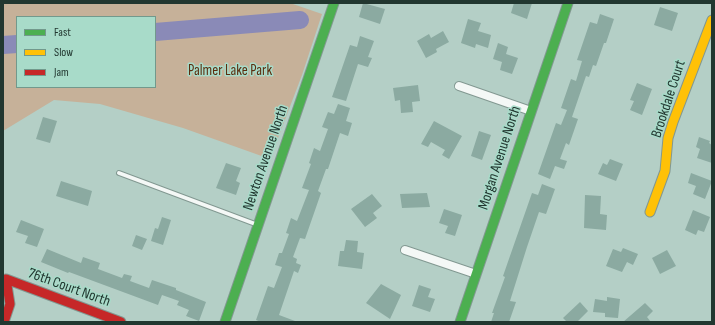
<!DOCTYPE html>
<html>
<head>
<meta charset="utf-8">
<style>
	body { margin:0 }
	#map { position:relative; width:715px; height:325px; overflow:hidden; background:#b4cfc6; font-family:"Sofia Sans Condensed",sans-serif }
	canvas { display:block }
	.frame { position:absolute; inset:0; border:4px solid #223730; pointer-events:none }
	.legend { position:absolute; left:16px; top:16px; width:140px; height:72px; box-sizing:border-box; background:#a8dbc9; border:1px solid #72998c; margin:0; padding:5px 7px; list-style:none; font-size:12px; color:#223730 }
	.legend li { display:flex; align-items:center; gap:8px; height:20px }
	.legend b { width:20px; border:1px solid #72998c }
</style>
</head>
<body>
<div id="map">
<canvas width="715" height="325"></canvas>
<div class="frame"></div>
<ul class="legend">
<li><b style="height:5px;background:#4caf50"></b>Fast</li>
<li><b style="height:5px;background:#ffc107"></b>Slow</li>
<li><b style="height:5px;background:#c62828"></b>Jam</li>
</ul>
</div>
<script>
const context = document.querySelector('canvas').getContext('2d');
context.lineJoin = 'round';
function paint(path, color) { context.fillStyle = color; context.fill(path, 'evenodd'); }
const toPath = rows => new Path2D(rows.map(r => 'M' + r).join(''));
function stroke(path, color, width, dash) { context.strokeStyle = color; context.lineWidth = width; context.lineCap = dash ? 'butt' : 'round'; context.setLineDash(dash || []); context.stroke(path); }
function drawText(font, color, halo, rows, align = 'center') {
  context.font = font + ' "Sofia Sans Condensed",sans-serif'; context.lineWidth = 3; context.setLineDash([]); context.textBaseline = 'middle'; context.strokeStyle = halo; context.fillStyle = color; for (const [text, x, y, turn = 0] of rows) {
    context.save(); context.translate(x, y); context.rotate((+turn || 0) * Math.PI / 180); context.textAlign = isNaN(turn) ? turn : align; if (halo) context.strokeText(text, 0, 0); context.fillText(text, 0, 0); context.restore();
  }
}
const green = toPath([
	[3,3,290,3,322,14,302,75,270,159,183,128,100,104,54,100,3,131],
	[17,17,155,17,155,87,17,87]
]);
const river = toPath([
	[155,32,300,20],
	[3,45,17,44]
]);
const building = toPath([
	[363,3,385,9,380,24,359,17],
	[514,3,532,3,527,19,511,13],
	[660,7,678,13,672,31,654,25],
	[600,14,614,19,606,43,604,43,596,66,593,65,589,77,586,76,572,117,578,119,569,145,566,143,560,159,567,161,564,169,555,166,550,179,538,174,556,123,561,125,567,110,561,108,571,79,576,81,582,61,577,60,590,22,597,24],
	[468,19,481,23,478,31,491,35,488,48,476,44,475,48,461,43],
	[443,31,449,42,436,49,437,52,426,58,417,41,429,34,431,38],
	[360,36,374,41,368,57,372,58,368,67,358,64,346,101,332,97,350,45,357,47],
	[498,43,508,47,506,54,518,58,512,74,500,70,502,62,493,59],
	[637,83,652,89,642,115,630,110,634,101,630,100],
	[418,85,420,101,412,102,413,112,401,113,400,100,395,101,393,88],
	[338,104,350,108,346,121,352,123,348,136,340,133,328,169,326,169,318,191,321,193,305,239,300,238,293,257,297,259,296,263,301,265,298,273,294,271,279,315,295,321,295,322,261,322,256,320,268,286,274,288,282,267,275,265,279,253,282,253,289,234,286,233,291,218,297,221,309,190,302,188,311,164,309,163,314,148,320,151,328,129,322,127,328,112,334,114],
	[43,117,57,121,50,143,36,139],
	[434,121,462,136,449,159,442,155,445,150,431,142,428,147,421,144],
	[479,131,491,135,482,160,471,156],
	[699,137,710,141,709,143,712,145,712,163,697,158,700,149,696,147],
	[610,159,623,164,616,181,598,174,603,163,607,165],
	[226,163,241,168,236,181,240,183,236,195,216,188],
	[691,173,712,181,705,199,693,194,696,186,688,183],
	[61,181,92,191,88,206,56,196],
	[542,184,555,189,546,214,539,212,527,247,510,301,516,302,509,322,491,322,494,313,492,313,505,277,503,276,532,193,538,195],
	[427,193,430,207,402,208,400,194],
	[372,194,382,206,373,213,377,218,365,227,351,209],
	[585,195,601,196,600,214,607,215,606,230,584,228],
	[444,209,462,215,455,236,445,233,448,226,439,223],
	[693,210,710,217,704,232,698,230,696,235,685,230],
	[162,217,171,220,163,245,151,241,155,228,158,229],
	[21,220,44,229,37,247,25,243,28,236,16,232],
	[136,235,147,239,142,250,132,246],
	[346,240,358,241,357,252,364,253,362,269,338,266,340,251,344,251],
	[623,248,638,254,633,265,627,262,622,272,606,266,613,249,621,252],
	[47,249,81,263,83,257,100,263,98,269,122,278,124,274,132,276,130,281,149,288,152,280,176,288,176,290,206,302,199,321,186,316,189,310,177,305,179,301,162,295,158,305,69,272,68,273,41,262],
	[667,250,676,266,660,274,652,258],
	[381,284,401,295,390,319,366,303],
	[419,285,431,289,428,297,435,299,430,312,412,306],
	[607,297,620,299,618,318,605,317,605,313,593,312,595,299,607,301],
	[580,302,588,311,577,322,567,322,563,318],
	[645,303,653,311,647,317,651,322,623,322]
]);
const lane = toPath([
	[119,173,258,225]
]);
const street = toPath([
	[459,86,531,111],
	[405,250,476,274]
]);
const fast = toPath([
	[225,322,334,3],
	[460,322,568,3]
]);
const slow = toPath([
	[650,212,665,171,668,138,673,122,712,20]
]);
const jam = toPath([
	[4,322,10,304,6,279,121,322]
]);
const parkNames = [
	["Palmer Lake Park",230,71]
];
const streetNames = [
	["Brookdale Court",669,99,-72],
	["Newton Avenue North",266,158,-71],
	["Morgan Avenue North",500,158,-72],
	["76th Court North",69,288,20]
];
paint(green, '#c6b199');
stroke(river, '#8a8ab7', 18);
paint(building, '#8baaa1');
stroke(lane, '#829891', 6);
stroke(street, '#829891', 10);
stroke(fast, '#829891', 11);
stroke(slow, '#829891', 11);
stroke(jam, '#829891', 11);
stroke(lane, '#f4f8f6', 4);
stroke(street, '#f4f8f6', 8);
stroke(fast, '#4caf50', 9);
stroke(slow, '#ffc107', 9);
stroke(jam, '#c62828', 9);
drawText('15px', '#5b2d0e', '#a8dbc9', parkNames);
drawText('15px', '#223730', '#a8dbc9', streetNames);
</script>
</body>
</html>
